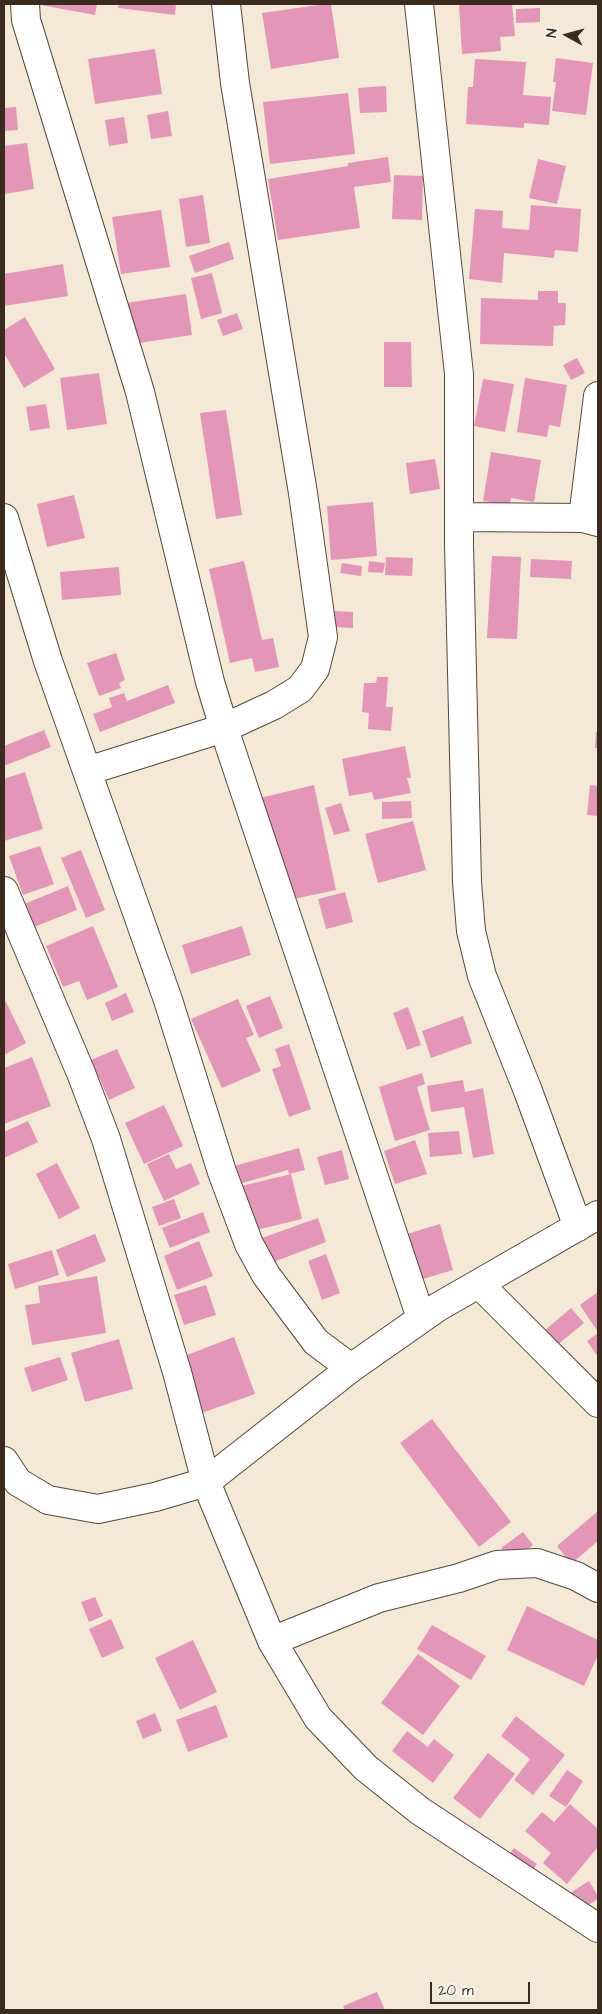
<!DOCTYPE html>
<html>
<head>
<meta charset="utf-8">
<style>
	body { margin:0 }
	#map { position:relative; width:602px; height:2014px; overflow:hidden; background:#f3e9d6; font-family:"Architects Daughter",sans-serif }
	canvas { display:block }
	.frame { position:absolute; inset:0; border:5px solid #3b2a1e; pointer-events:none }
	.north { position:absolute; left:542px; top:10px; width:50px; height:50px; -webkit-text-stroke:4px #f6f6f2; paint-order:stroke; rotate:277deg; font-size:14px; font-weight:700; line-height:20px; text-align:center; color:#3b2a1e }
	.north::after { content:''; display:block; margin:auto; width:18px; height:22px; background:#3b2a1e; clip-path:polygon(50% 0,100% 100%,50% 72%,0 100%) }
	.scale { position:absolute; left:430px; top:1982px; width:100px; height:22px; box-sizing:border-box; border:2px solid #3b2a1e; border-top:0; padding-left:6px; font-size:15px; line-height:18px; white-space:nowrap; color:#3b2a1e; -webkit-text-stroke:4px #f6f6f2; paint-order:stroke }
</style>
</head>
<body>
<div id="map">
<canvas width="602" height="2014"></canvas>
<div class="frame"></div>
<div class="north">N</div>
<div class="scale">20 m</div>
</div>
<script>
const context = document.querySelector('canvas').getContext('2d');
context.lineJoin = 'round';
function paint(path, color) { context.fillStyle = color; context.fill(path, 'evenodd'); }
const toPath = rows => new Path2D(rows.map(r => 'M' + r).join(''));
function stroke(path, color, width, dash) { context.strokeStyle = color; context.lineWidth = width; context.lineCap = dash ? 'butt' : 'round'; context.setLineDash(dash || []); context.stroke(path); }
const building = toPath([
	[41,4,97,4,95,15,41,5],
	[119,4,176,4,175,15,118,8],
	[325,4,331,4,339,58,271,69,262,13],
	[459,4,512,4,515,36,500,37,501,51,462,54],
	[540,8,540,22,516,23,516,9],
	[155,49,162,94,95,104,88,59],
	[556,58,593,63,586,115,552,111,556,82,553,82],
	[475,59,526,62,523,95,551,97,549,125,524,123,524,128,466,124,468,87,473,87],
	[386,86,387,112,360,113,358,88],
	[348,93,355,154,270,164,263,102],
	[16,107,18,130,4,131,4,108],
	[168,111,172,136,151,139,147,115],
	[124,117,128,143,109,146,105,120],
	[27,143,34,189,5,194,4,146],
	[388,157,391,182,354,187,360,228,278,240,268,179,348,166,348,163],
	[538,159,566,166,557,204,529,198],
	[394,175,423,176,422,220,392,219],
	[203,195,210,243,186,247,179,199],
	[531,205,581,209,578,252,555,250,554,258,504,253,502,283,469,279,475,209,503,211,502,228,529,230],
	[161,210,170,267,121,274,112,217],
	[229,242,234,259,195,273,189,256],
	[63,264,68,296,4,306,4,274],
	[212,273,222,313,201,319,191,278],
	[538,291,558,291,558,303,566,303,565,325,554,326,553,346,480,344,481,298,538,300],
	[186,294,192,335,132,344,126,303],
	[237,313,243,329,223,336,217,320],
	[25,317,55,369,24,388,4,353,4,330],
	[384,342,411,342,412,387,384,387],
	[577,358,585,373,571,380,563,365],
	[99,373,107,424,67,430,60,378],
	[525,378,567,385,560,427,549,425,547,437,517,432],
	[483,379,514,384,505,432,474,426],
	[46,404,50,428,30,431,26,407],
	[226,410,242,515,216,519,200,413],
	[491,452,541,460,534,502,511,498,510,505,483,501],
	[435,459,440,489,410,494,406,463],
	[74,495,85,538,47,547,37,504],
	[373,502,377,556,331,560,327,506],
	[492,556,521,557,517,639,487,638],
	[386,557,413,558,412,576,385,575],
	[531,559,572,561,571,579,530,577],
	[244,561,262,640,273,638,279,667,255,672,252,658,230,663,209,569],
	[369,561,385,563,383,573,368,572],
	[342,563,362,566,361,576,340,573],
	[119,567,121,595,62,600,60,572],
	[333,611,353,612,353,628,333,627],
	[116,653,125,680,119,683,121,688,99,696,87,663],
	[377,677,388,677,386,707,393,707,391,731,368,729,369,713,362,712,364,683,376,683],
	[168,685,175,703,100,732,93,714,112,707,109,698,124,693,127,701],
	[44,730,51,747,4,766,4,746],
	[596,732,598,732,598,748,595,748],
	[405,746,411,778,407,778,411,793,374,800,372,792,349,796,342,759],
	[25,772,43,829,4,841,4,779],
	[314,785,336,890,289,900,260,798],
	[590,785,598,786,598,816,587,815],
	[411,801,412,818,382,819,382,802],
	[341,803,350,831,334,835,325,808],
	[413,821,426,870,378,883,365,834],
	[40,846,54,884,23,895,9,856],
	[81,850,105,910,86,918,61,858],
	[68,886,77,910,26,930,17,907],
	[345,892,353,922,326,929,318,899],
	[93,926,118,987,87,1000,79,981,63,987,46,946],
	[242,926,251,955,191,974,182,945],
	[126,993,134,1012,112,1021,105,1003],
	[270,996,283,1028,259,1038,246,1006],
	[4,998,26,1043,4,1055],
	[238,999,254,1035,246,1038,261,1071,222,1088,191,1019],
	[408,1007,421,1045,407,1050,393,1013],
	[463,1016,472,1043,431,1058,422,1031],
	[289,1044,311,1109,289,1117,272,1069,281,1066,275,1049],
	[117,1049,135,1088,109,1100,91,1060],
	[32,1057,51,1106,4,1124,4,1068],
	[422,1073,425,1084,417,1087,430,1130,395,1141,379,1087],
	[463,1080,465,1092,483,1088,494,1154,473,1158,464,1107,431,1112,427,1086],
	[164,1105,183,1146,144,1164,125,1123],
	[28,1121,38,1142,4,1158,4,1132],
	[459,1131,462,1154,430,1157,428,1133],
	[415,1140,427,1174,395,1184,384,1151],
	[299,1148,305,1170,289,1174,288,1170,232,1186,227,1168],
	[342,1150,349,1179,325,1185,317,1157],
	[169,1154,176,1169,191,1163,200,1184,164,1201,147,1164],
	[57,1163,80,1208,59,1219,36,1174],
	[291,1174,302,1219,252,1231,242,1186],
	[174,1199,181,1218,159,1226,152,1207],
	[203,1212,210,1232,170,1248,162,1228],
	[318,1218,326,1242,268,1264,259,1239],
	[440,1224,453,1270,413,1282,400,1236],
	[95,1234,106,1261,67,1277,56,1250],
	[199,1241,213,1276,177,1290,164,1256],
	[52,1250,59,1275,15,1289,8,1264],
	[326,1254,340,1293,322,1300,308,1261],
	[97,1276,106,1333,32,1345,25,1305,40,1303,38,1286],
	[206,1285,216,1315,184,1325,174,1295],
	[598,1292,598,1332,580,1305],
	[571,1308,584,1323,550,1351,538,1336],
	[598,1333,598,1357,587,1341],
	[234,1337,255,1394,199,1414,179,1358],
	[119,1339,133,1389,85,1402,71,1353],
	[60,1357,68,1380,32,1392,24,1368],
	[432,1419,511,1522,479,1547,400,1443],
	[598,1511,598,1541,571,1564,557,1546],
	[523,1532,533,1545,512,1562,501,1548],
	[95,1597,103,1616,89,1622,81,1602],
	[527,1606,598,1640,598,1655,584,1686,507,1650],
	[111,1619,124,1648,102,1658,89,1629],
	[432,1625,486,1656,471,1680,417,1649],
	[193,1640,217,1692,180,1710,155,1658],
	[418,1654,460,1686,423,1735,381,1703],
	[216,1705,228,1737,188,1752,176,1720],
	[155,1713,162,1731,143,1739,136,1721],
	[516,1716,565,1755,533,1795,514,1780,530,1759,501,1736],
	[407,1731,428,1747,434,1739,454,1755,433,1783,392,1751],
	[488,1753,515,1774,480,1819,453,1798],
	[567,1770,583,1781,566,1807,549,1796],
	[570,1804,598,1829,598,1847,567,1884,543,1863,551,1853,525,1831,542,1812,554,1822],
	[514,1848,537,1864,528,1877,505,1860],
	[589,1881,598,1896,598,1899,580,1910,570,1893],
	[377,1992,385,2010,345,2010,343,2006]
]);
const street = toPath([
	[25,4,26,20,140,392,210,682,229,744,421,1318],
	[419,4,459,374,459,545,467,882,471,931,482,976,528,1091,578,1227],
	[459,517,583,518,598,522],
	[4,518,48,661,168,1000,222,1172,249,1244,266,1275,316,1342,351,1368],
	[583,518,598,396],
	[87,771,224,728,274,705,300,689,315,669,323,637,303,493,235,83,226,4],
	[4,891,81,1073,106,1139,177,1372,206,1482,272,1641,318,1718,366,1768,420,1811,598,1928],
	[479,1284,598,1403],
	[4,1461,18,1482,48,1500,98,1509,155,1497,206,1482,351,1368,438,1307,598,1215],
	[272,1641,379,1598,459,1578,497,1565,537,1563,576,1576,598,1588]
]);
paint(building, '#e496b8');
stroke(street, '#57473a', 30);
stroke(street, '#fff', 28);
</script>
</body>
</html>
